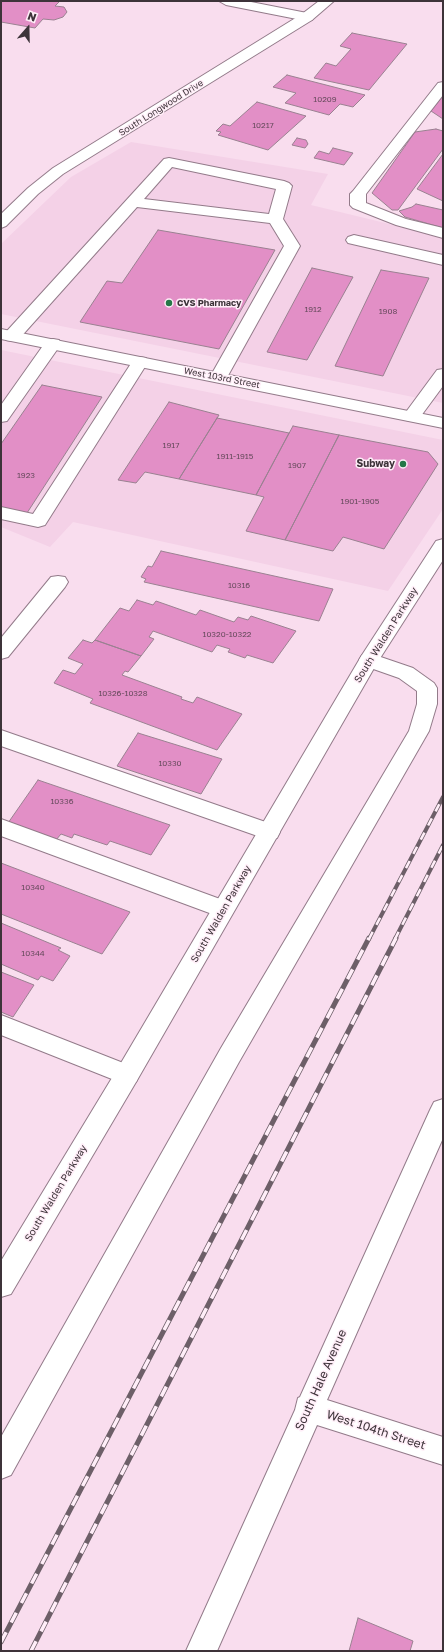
<!DOCTYPE html>
<html>
<head>
<meta charset="utf-8">
<style>
	body { margin:0 }
	#map { position:relative; width:444px; height:1652px; overflow:hidden; background:#f9ddee; font-family:"Golos Text",sans-serif }
	canvas { display:block }
	.frame { position:absolute; inset:0; border:2px solid #3d3339; pointer-events:none }
	.north { position:absolute; left:8px; top:8px; width:40px; height:40px; -webkit-text-stroke:3px #ffeef8; paint-order:stroke; rotate:20deg; font-size:11px; font-weight:700; line-height:16px; text-align:center; color:#3d3339 }
	.north::after { content:''; display:block; margin:auto; width:14px; height:18px; background:#3d3339; clip-path:polygon(50% 0,100% 100%,50% 72%,0 100%) }
</style>
</head>
<body>
<div id="map">
<canvas width="444" height="1652"></canvas>
<div class="frame"></div>
<div class="north">N</div>
</div>
<script>
const context = document.querySelector('canvas').getContext('2d');
context.lineJoin = 'round';
function paint(path, color) { context.fillStyle = color; context.fill(path, 'evenodd'); }
const toPath = rows => new Path2D(rows.map(r => 'M' + r).join(''));
function stroke(path, color, width, dash) { context.strokeStyle = color; context.lineWidth = width; context.lineCap = dash ? 'butt' : 'round'; context.setLineDash(dash || []); context.stroke(path); }
function drawText(font, color, halo, rows, align = 'center') {
  context.font = font + ' "Golos Text",sans-serif'; context.lineWidth = 3; context.setLineDash([]); context.textBaseline = 'middle'; context.strokeStyle = halo; context.fillStyle = color; for (const [text, x, y, turn = 0] of rows) {
    context.save(); context.translate(x, y); context.rotate((+turn || 0) * Math.PI / 180); context.textAlign = isNaN(turn) ? turn : align; if (halo) context.strokeText(text, 0, 0); context.fillText(text, 0, 0); context.restore();
  }
}
const built = toPath([
	[131,142,328,174,311,205,443,237,443,403,1,314,1,244,71,177],
	[1,350,443,440,443,509,388,591,73,522,50,547,1,527]
]);
const building = toPath([
	[1,1,60,1,55,6,64,7,67,12,63,17,54,20,43,19,35,28,1,22,1,1],
	[352,33,407,44,369,90,314,78,326,63,336,66,351,49,340,46,352,33],
	[287,75,365,95,353,107,340,104,329,115,285,103,296,93,273,87,287,75],
	[443,96,443,119,431,111,443,96],
	[257,102,306,116,268,150,218,135,221,132,216,131,223,124,230,126,257,102],
	[436,129,443,131,443,149,398,210,392,210,372,193,415,132,436,129],
	[297,138,306,140,308,144,305,148,292,145,297,138],
	[333,148,353,153,344,165,314,158,319,151,329,154,333,148],
	[443,154,443,201,417,189,443,154],
	[416,204,443,210,443,228,405,217,399,211,412,207,416,204],
	[158,230,275,250,219,349,80,322,107,281,122,283,158,230],
	[312,268,353,277,307,360,267,352,312,268],
	[381,270,429,278,383,376,335,366,381,270],
	[42,385,102,397,27,513,1,507,1,444,42,385],
	[169,402,219,415,179,479,145,472,136,483,118,480,169,402],
	[217,418,289,433,256,495,179,479,217,418],
	[293,426,339,435,285,540,246,531,264,497,256,495,293,426],
	[339,435,428,452,438,464,384,549,343,537,333,551,285,540,339,435],
	[161,551,333,589,319,621,144,582,146,579,141,577,148,566,152,567,161,551],
	[137,600,153,605,156,601,196,615,200,610,234,622,238,617,248,620,251,616,296,631,273,663,247,655,245,658,228,652,230,649,217,645,212,652,153,631,149,637,154,639,141,656,95,640,120,608,129,611,137,600],
	[83,640,92,643,95,640,141,656,128,672,125,671,122,675,182,697,181,699,193,703,197,697,242,714,217,750,90,703,93,699,54,683,63,670,75,674,83,664,68,658,83,640],
	[138,733,222,759,201,794,117,766,138,733],
	[38,780,170,825,151,855,110,841,107,845,74,834,72,838,61,834,56,840,8,823,38,780],
	[1,863,130,912,102,954,1,914,1,863],
	[1,923,61,948,58,950,70,956,53,981,41,976,38,980,1,964,1,923],
	[1,972,34,985,13,1017,1,1012,1,972],
	[358,1618,413,1641,410,1651,349,1651,358,1618]
]);
const service = toPath([
	[443,82,443,95,366,194,366,203,406,219,443,228,443,238,396,225,353,208,350,205,350,194,353,191,438,83,443,82],
	[169,158,284,181,289,183,292,186,283,219,300,246,225,381,219,382,213,381,210,377,284,246,270,223,137,207,18,340,12,341,6,340,4,336,6,332,164,159,169,158],
	[172,167,276,189,269,214,144,199,172,167],
	[354,235,443,255,443,265,348,243,346,240,348,237,354,235],
	[53,339,59,340,61,344,7,421,1,422,1,405,47,340,53,339],
	[140,357,146,358,148,362,45,525,38,527,1,519,1,507,33,514,132,362,134,358,140,357],
	[443,369,443,386,418,420,412,421,406,420,403,416,406,412,437,370,443,369],
	[58,576,65,577,68,582,65,587,8,657,1,659,1,638,51,577,58,576],
	[369,653,413,668,434,683,437,688,437,704,429,731,239,1062,11,1475,1,1479,1,1437,221,1048,409,731,417,704,417,691,399,678,362,665,359,660,362,655,369,653],
	[1,730,277,826,280,832,277,838,269,840,1,746,1,730],
	[1,819,231,903,234,909,231,915,223,918,1,836,1,819],
	[1,1015,136,1068,139,1075,136,1082,127,1085,1,1035,1,1015]
]);
const minor = toPath([
	[219,1,246,1,307,13,312,14,314,17,312,20,307,21,226,5,219,1],
	[443,539,443,560,377,663,136,1082,11,1294,1,1297,1,1261,118,1068,362,655,436,541,443,539],
	[443,1099,443,1138,327,1400,443,1437,443,1465,317,1425,217,1651,186,1651,295,1410,298,1398,300,1397,430,1110,434,1102,443,1099]
]);
const tertiary = toPath([
	[319,1,334,1,312,20,63,174,38,194,6,226,1,228,1,214,28,188,53,168,302,14,319,1]
]);
const secondary = toPath([
	[1,329,443,418,443,428,1,339,1,329]
]);
const railFar1 = toPath([
	[369,939,443,797],
	[395,939,443,845]
]);
const rail = toPath([
	[1,1642,369,938],
	[31,1651,396,938]
]);
const markers = [
	[169,303,4,"#257748"],
	[403,464,4,"#257748"]
];
const numberNames = [
	["10209",325,99],
	["10217",263,125],
	["1912",313,309],
	["1908",388,311],
	["1917",171,445],
	["1911-1915",235,456],
	["1907",297,465],
	["1923",26,475],
	["1901-1905",360,501],
	["10316",239,585],
	["10320-10322",227,634],
	["10326-10328",123,693],
	["10330",170,763],
	["10336",62,801],
	["10340",33,887],
	["10344",33,953]
];
const farStreetnames = [
	["South Longwood Drive",161,108,-32],
	["West 103rd Street",222,378,11]
];
const farPoinames = [
	["CVS Pharmacy",177,303]
];
const poiNames = [
	["Subway",395,464]
];
const streetNames = [
	["South Walden Parkway",386,635,-58],
	["South Walden Parkway",221,914,-60],
	["South Walden Parkway",56,1193,-59]
];
const nearStreetnames = [
	["South Hale Avenue",321,1380,-66],
	["West 104th Street",376,1430,18]
];
paint(built, '#f4d1e7');
paint(building, '#e28fc6');
stroke(building, '#9a8191', 1);
stroke(service, '#937b8a', 2);
stroke(minor, '#937b8a', 2);
stroke(tertiary, '#937b8a', 2);
stroke(secondary, '#937b8a', 2);
paint(service, '#fff');
paint(minor, '#fff');
paint(tertiary, '#fff');
paint(secondary, '#fff');
stroke(railFar1, '#6d5f68', 4);
stroke(rail, '#6d5f68', 5);
stroke(railFar1, '#ffeef8', 2.5, [8]);
stroke(rail, '#ffeef8', 3.5, [11]);
for (const [x, y, r, color] of markers) { const dot = new Path2D(); dot.arc(x, y, r, 0, 2 * Math.PI); context.fillStyle = color; context.fill(dot); stroke(dot, '#ffeef8', 1.5); }
drawText('8px', '#664a5c', null, numberNames);
drawText('9px', '#3d3339', '#ffeef8', farStreetnames);
drawText('bold 9px', '#3d3339', '#ffeef8', farPoinames, 'left');
drawText('bold 10px', '#3d3339', '#ffeef8', poiNames, 'right');
drawText('10px', '#3d3339', '#ffeef8', streetNames);
drawText('12px', '#3d3339', '#ffeef8', nearStreetnames);
</script>
</body>
</html>
